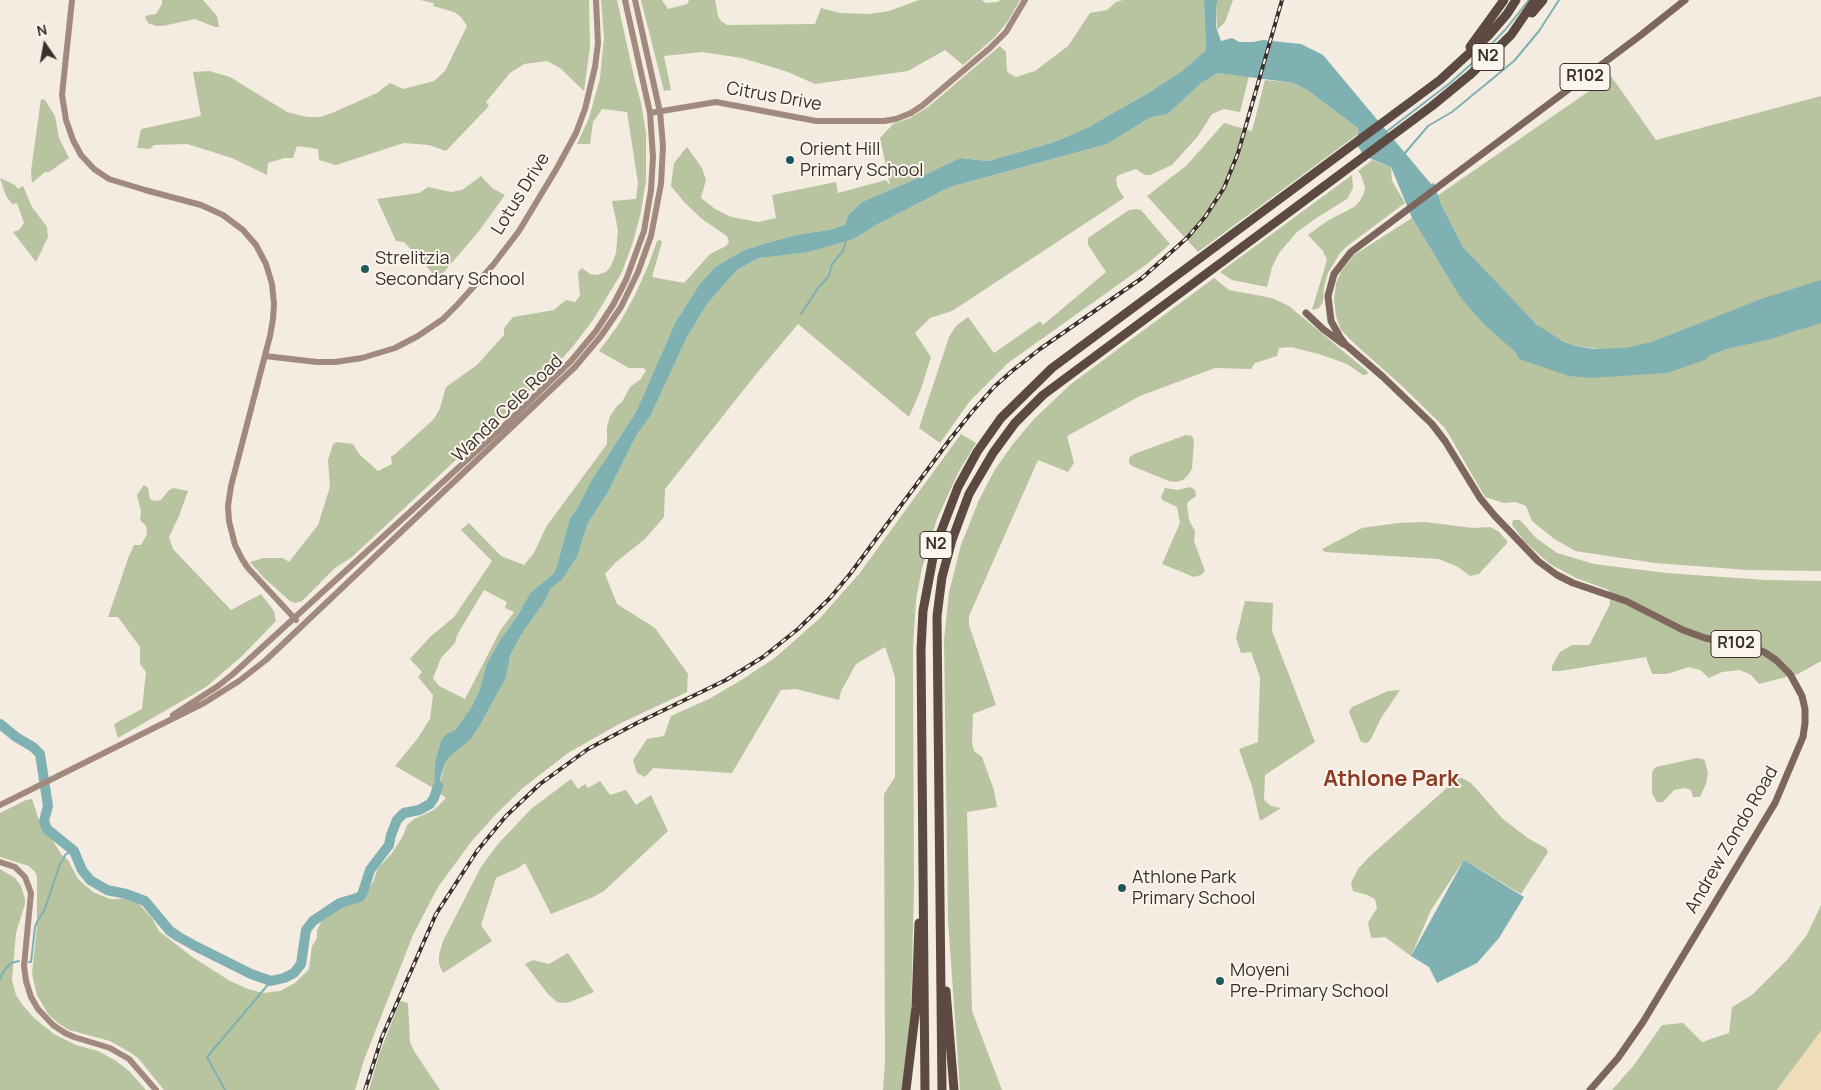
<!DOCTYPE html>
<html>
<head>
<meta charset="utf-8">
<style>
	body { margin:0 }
	#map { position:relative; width:1821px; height:1090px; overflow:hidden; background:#f4ebe1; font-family:Manrope,sans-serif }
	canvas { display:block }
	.north { position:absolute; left:20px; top:20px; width:50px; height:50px; -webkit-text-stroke:4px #fbf5ee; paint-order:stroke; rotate:348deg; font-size:14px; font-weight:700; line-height:20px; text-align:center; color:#3b302b }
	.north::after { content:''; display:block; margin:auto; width:18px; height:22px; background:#3b302b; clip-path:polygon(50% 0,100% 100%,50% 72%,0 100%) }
</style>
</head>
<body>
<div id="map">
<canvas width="1821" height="1090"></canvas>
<div class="north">N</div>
</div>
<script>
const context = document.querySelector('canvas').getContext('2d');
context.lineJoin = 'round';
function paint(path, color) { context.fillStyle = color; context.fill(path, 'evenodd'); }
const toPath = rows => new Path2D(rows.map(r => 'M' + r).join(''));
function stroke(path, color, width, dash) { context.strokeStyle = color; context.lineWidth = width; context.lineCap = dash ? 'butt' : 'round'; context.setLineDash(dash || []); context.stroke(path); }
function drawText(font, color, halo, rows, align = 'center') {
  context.font = font + ' Manrope,sans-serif'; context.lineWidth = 4; context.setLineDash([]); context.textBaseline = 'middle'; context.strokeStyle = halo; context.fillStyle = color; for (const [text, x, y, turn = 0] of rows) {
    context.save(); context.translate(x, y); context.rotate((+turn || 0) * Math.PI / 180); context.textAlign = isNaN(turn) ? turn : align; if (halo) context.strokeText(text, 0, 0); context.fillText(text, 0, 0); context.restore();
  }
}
const green = toPath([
	[162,0,203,0,217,16,219,27,215,27,195,19,163,26,156,26,148,23,145,17,148,15,156,14,162,4],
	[420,0,589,0,590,46,584,91,560,68,547,61,524,64,510,73,486,102,489,106,446,151,429,145,404,143,336,165,319,160,318,149,297,146,293,158,284,158,268,163,267,175,232,158,187,144,154,145,150,149,137,148,141,129,201,116,193,72,209,71,230,77,287,112,307,117,320,117,332,113,377,93,390,83,403,89,434,81,445,71,467,26,461,17,454,12,433,6,434,3],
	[601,0,617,0,635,81,641,103,646,133,646,180,641,212,633,242,622,272,593,320,574,345,553,369,352,557,335,568,302,601,295,603,290,601,264,578,250,562,263,558,283,558,289,562,318,525,330,487,328,460,333,444,337,442,353,444,359,454,378,471,392,464,391,456,394,455,434,419,440,408,446,387,477,365,504,335,504,328,513,317,554,310,566,300,575,302,580,296,578,272,582,268,590,274,597,275,606,272,611,266,616,253,618,230,612,201,636,199,638,183,627,112,602,109,593,122,590,144,577,144,589,118,600,78,604,37],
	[641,0,662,0,668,9,687,4,689,0,715,0,718,16,721,21,727,25,815,24,821,8,840,13,869,14,889,11,919,0,982,0,986,3,998,2,1000,0,1020,0,1008,21,995,37,963,65,945,50,908,71,815,84,788,72,742,58,702,52,664,56,671,90,664,91],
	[1123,0,1204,0,1206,50,1182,71,1148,93,1087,128,1054,142,988,161,960,158,920,177,862,202,848,215,845,225,829,230,801,234,774,241,744,250,715,267,699,285,675,323,636,412,590,483,578,507,570,518,556,569,553,574,530,593,518,615,500,640,486,665,480,689,472,706,456,729,445,735,441,740,435,762,435,789,395,766,418,738,430,719,433,695,418,677,422,672,410,659,430,637,454,617,492,561,461,530,469,523,501,556,524,565,534,553,546,527,607,444,607,427,610,416,617,406,622,402,630,387,641,379,646,370,643,368,629,368,599,351,619,324,635,295,648,266,657,241,660,240,662,242,652,277,684,283,710,254,726,246,729,242,727,236,702,219,685,203,671,186,674,163,687,147,702,168,706,180,701,198,715,209,731,217,758,222,776,218,772,195,836,182,838,193,886,180,890,185,880,138,893,124,910,118,928,107,1000,46,1006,52,1007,71,1010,74,1016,77,1035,71,1068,46,1090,13,1107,10,1116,2],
	[484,590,507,602,505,608,514,612,500,631,465,699,439,686,433,678,441,658,455,643,457,635],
	[1218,0,1233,0,1225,22,1217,30,1216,6],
	[1218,73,1249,76,1240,112,1224,109,1212,114,1198,136,1172,165,1150,175,1145,175,1136,169,1119,175,1116,178,1117,186,1124,198,952,311,930,318,915,333,931,357,921,389,909,417,798,324,757,373,665,489,664,517,645,539,616,562,605,574,617,604,655,628,688,674,687,692,619,724,568,753,524,787,497,813,471,842,438,887,413,935,364,1060,355,1090,164,1090,138,1058,131,1053,110,1041,69,1030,58,1023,48,1014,37,995,32,974,37,925,37,877,35,872,29,866,0,857,0,813,26,800,32,799,41,826,52,839,61,854,68,860,78,879,93,892,110,899,126,899,139,904,152,918,159,931,191,956,230,981,248,989,263,993,280,991,295,983,309,969,312,946,317,938,317,930,321,922,339,908,362,897,373,882,378,868,392,853,403,836,407,825,414,819,434,810,446,798,438,792,445,763,448,757,470,740,479,727,506,678,510,656,521,635,545,601,551,588,562,580,577,557,588,523,607,494,637,434,650,417,687,337,707,304,737,270,759,258,854,239,878,224,950,187,1107,144,1151,117,1168,114,1200,84],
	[1611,76,1656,140,1821,96,1821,282,1711,324,1635,348,1606,350,1576,346,1552,337,1525,314,1463,247,1437,196],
	[1265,80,1294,83,1307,90,1359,129,1358,134,1198,252,1147,196,1187,165,1224,123,1252,131],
	[41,99,45,100,55,116,59,138,69,158,49,172,45,172,32,183,31,171],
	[1372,160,1391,167,1392,181,1405,203,1346,247,1340,253,1328,273,1324,287,1323,302,1319,308,1312,310,1327,260,1323,251,1308,235,1327,221,1354,207,1359,202,1364,193,1365,187,1361,175,1358,171],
	[1352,175,1353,188,1347,199,1318,217,1297,232,1279,253,1272,267,1267,287,1232,280,1220,272],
	[481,176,492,188,505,195,479,231,438,279,404,242,396,241,377,199,419,193,428,187,451,192,462,190],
	[0,178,15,185,18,189,23,186,32,207,47,227,48,237,36,262,13,232,19,230,24,223,17,203,12,204,6,196],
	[1136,209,1141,210,1170,244,1147,264,1008,363,970,401,940,443,919,428,949,337,956,326,968,317,994,353,1040,321,1043,325,1106,272,1088,245,1088,238,1129,210],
	[1412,218,1460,297,1519,356,1696,361,1727,349,1790,333,1821,322,1821,571,1748,570,1655,563,1575,551,1553,538,1532,521,1526,506,1516,502,1504,503,1485,497,1445,428,1401,385,1356,345,1341,330,1336,316,1334,300,1336,283,1341,272,1354,255],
	[1214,278,1229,290,1272,298,1289,306,1367,371,1368,374,1363,375,1347,364,1319,354,1291,347,1279,348,1277,356,1255,363,1251,369,1215,368,1140,396,1067,436,1074,463,1068,472,1038,460,969,616,969,625,996,705,973,714,972,743,974,751,982,757,994,790,997,807,967,812,972,1011,1002,1090,960,1090,948,920,944,640,949,592,961,545,979,500,994,471,1013,444,1034,419,1071,384],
	[961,434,976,443,958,473,937,519,922,568,916,600,913,648,914,884,911,1017,902,1090,883,1090,885,1061,884,794,895,777,895,678,893,670,885,647,856,664,841,691,839,700,796,689,781,690,732,773,653,768,645,777,637,773,633,760,647,739,664,736,671,716,709,699,743,679,776,657,820,618,859,574],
	[1186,435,1192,436,1194,441,1192,469,1188,475,1183,480,1176,482,1169,481,1132,466,1129,463,1129,458,1134,454],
	[144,485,148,488,150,499,154,501,161,500,168,491,173,488,188,491,179,516,169,537,173,549,231,610,261,594,274,611,276,621,242,656,206,687,118,738,114,724,142,709,146,672,140,664,140,647,118,617,108,617,129,556,134,545,141,545,147,534,146,526,140,520,141,511,137,495],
	[1190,487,1195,490,1196,496,1188,502,1187,505,1189,520,1195,531,1194,541,1205,571,1201,575,1194,577,1162,564,1180,523,1177,507,1162,500,1161,497,1165,488,1178,490],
	[1513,520,1520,520,1536,538,1557,553,1594,564,1666,573,1766,580,1821,581,1821,661,1798,674,1759,684,1751,675,1740,670,1722,672,1709,678,1700,670,1689,667,1667,674,1652,674,1646,657,1560,671,1552,671,1552,666,1560,652,1572,645,1588,645,1590,644,1610,604,1609,590,1576,578,1550,564,1525,542,1512,525],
	[1425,522,1473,528,1490,527,1498,531,1508,542,1479,574,1470,576,1458,567,1439,559,1325,552,1322,549,1362,528,1398,523],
	[1245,601,1273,603,1272,631,1315,742,1265,775,1264,800,1271,806,1281,808,1262,820,1260,820,1259,817,1252,786,1239,749,1258,742,1260,677,1251,652,1241,653,1236,638],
	[1399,690,1400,690,1381,718,1371,739,1367,743,1361,742,1349,712,1352,707,1388,691],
	[1697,758,1703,759,1705,761,1708,773,1706,784,1700,797,1693,797,1691,790,1685,788,1674,790,1663,802,1657,802,1652,793,1652,774,1653,770,1656,767],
	[1462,778,1471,783,1503,819,1529,839,1546,848,1548,852,1521,894,1464,860,1431,910,1411,956,1385,937,1373,938,1371,937,1368,923,1377,908,1375,899,1367,895,1353,891,1351,883,1358,869,1369,857,1457,779],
	[571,779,578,789,585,784,588,788,600,781,610,795,626,790,636,805,651,795,668,831,604,891,591,898,551,914,525,863,518,868,496,878,481,925,492,941,443,973,439,964,439,955,443,941,481,867,498,844,531,809],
	[0,869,15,878,21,886,25,899,25,904,16,933,12,980,16,995,21,1003,34,1018,54,1034,76,1045,98,1051,116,1061,129,1071,146,1090,0,1090],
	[1821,905,1821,1031,1777,1090,1612,1090,1634,1065,1662,1025,1683,1023,1702,1042,1729,1033,1732,1007,1752,995,1787,960,1807,935],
	[568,953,594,992,570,1002,563,1003,557,1002,548,994,525,964,533,960,549,964],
	[400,1001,408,1003,410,1042,414,1051,440,1090,369,1090,379,1055]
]);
const sand = toPath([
	[1821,1031,1821,1090,1777,1090,1799,1061]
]);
const water = toPath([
	[1204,0,1218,0,1216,6,1216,27,1221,41,1232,38,1239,42,1253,42,1263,40,1301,44,1323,55,1431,184,1434,183,1441,204,1463,247,1536,324,1562,341,1576,346,1594,349,1625,348,1652,342,1761,299,1821,280,1821,323,1771,339,1727,349,1709,356,1705,360,1667,373,1590,378,1569,376,1519,359,1516,353,1483,323,1460,297,1412,218,1391,167,1364,156,1356,143,1359,129,1307,90,1294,83,1218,73,1200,84,1168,114,1151,117,1107,144,950,187,878,224,854,239,808,252,759,258,737,270,707,304,687,337,650,417,637,434,607,494,588,523,577,557,562,580,551,588,545,601,521,635,510,656,506,678,479,727,470,740,449,757,445,763,441,776,439,790,434,798,435,762,441,740,445,735,456,729,472,706,480,689,486,665,500,640,518,615,530,593,553,574,556,569,570,518,578,507,590,483,636,412,675,323,699,285,715,267,744,250,774,241,801,234,829,230,845,225,848,215,862,202,920,177,960,158,988,161,1054,142,1087,128,1148,93,1182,71,1206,50],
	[1464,860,1524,897,1499,938,1477,963,1437,983,1429,967,1411,956]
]);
const stream = toPath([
	[1386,132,1450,83,1478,58,1505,30,1529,0],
	[1405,153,1428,126,1452,112,1514,61,1539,31,1559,0],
	[801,314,818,288,829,276,832,264,843,251,846,241],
	[29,962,31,962,35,927,38,920,44,911,60,864,66,854,74,851],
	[0,979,3,972,11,963,19,961],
	[225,1090,207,1057,271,981]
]);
const river = toPath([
	[0,724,16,737,33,747,40,754,48,806,44,821,47,829,74,851,82,870,90,880,107,890,126,894,145,901,170,931,179,937,195,946,251,974,271,981,284,978,294,973,301,964,306,930,313,921,340,903,360,897,363,892,370,870,389,845,391,835,397,820,404,813,419,810,430,804,434,798,438,786]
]);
const secondary = toPath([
	[72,0,62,95,66,120,73,140,81,155,94,169,109,179,145,190,201,205,223,215,243,230,256,245,266,264,272,284,274,304,273,319,270,336,231,486,228,506,229,521,235,545,242,559,248,568,296,620],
	[650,113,716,102,816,121,884,121,896,119,911,113,923,105,990,48,1006,32,1025,0],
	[265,356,317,362,335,362,362,358,395,348,418,336,443,319,458,304,493,265,519,231,557,168,576,133,585,109,595,67,598,43,596,0],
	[173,715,218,686,233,674,504,426,571,361,596,331,613,305,626,280,644,231,651,190,653,157,650,113,625,0],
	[0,805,204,703,239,681,266,660,575,367,601,336,621,307,638,272,651,236,661,184,663,146,660,112,635,0],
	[0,862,15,867,25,877,31,893,24,966,26,981,31,997,38,1009,53,1025,65,1033,74,1037,110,1048,129,1059,156,1090]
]);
const primary = toPath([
	[1306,313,1323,329,1343,344],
	[1590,1090,1618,1058,1643,1022,1775,803,1803,737,1805,723,1805,709,1802,696,1790,674,1776,660,1764,652,1751,647,1705,638,1683,630,1626,601,1573,583,1557,575,1538,561,1494,515,1480,498,1445,441,1432,424,1382,376,1346,345,1340,337,1331,321,1328,296,1334,274,1351,252,1641,35,1685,0]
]);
const highway = toPath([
	[1532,13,1543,0],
	[1470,47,1504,0],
	[946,991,954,1090],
	[906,1090,916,1007,919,923],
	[925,1090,921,649,923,611,935,547,958,487,977,452,1001,418,1052,368,1440,80,1488,36,1507,14,1516,0],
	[942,1090,937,616,942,577,952,540,969,494,993,453,1015,423,1043,395,1432,106,1471,74,1511,35,1535,0]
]);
const rail = toPath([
	[365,1090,382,1037,436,914,477,851,506,816,540,784,588,749,637,723,726,680,763,657,798,629,830,598,850,574,951,438,972,412,994,387,1012,371,1040,349,1142,278,1188,237,1205,217,1224,188,1238,153,1282,0]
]);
const markers = [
	[790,160,5,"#1f5a5e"],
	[365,269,5,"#1f5a5e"],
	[1122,888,5,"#1f5a5e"],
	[1220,981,5,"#1f5a5e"]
];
const shields = [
	[1488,57,32],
	[1585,77,50],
	[936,545,32],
	[1736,644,50]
];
const shieldNames = [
	["N2",1488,57],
	["R102",1585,77],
	["N2",936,545],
	["R102",1736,644]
];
const streetNames = [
	["Citrus Drive",774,97,10],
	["Lotus Drive",521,194,-58],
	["Wanda Cele Road",508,409,-44],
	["Andrew Zondo Road",1732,840,-60]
];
const poiNames = [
	["Orient Hill",800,150],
	["Primary School",800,171],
	["Strelitzia",375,259],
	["Secondary School",375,280],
	["Athlone Park",1132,878],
	["Primary School",1132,899],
	["Moyeni",1230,971],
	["Pre-Primary School",1230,992]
];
const districtNames = [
	["Athlone Park",1391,780]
];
paint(green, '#b8c4a0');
paint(sand, '#efdcb8');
paint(water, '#7fb0b2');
stroke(stream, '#7fb0b2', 2);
stroke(river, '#7fb0b2', 10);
stroke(secondary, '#a18a7d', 6);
stroke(primary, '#7d675c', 7);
stroke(highway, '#5c4a42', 9);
stroke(rail, '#3b302b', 4);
stroke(rail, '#fbf5ee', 2, [5.5]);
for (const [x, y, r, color] of markers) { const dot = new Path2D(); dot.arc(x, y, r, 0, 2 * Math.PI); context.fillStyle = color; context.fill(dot); stroke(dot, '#fbf5ee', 2); }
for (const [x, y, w] of shields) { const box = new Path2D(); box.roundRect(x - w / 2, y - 13.5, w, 27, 4); context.fillStyle = '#fbf5ee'; context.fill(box); stroke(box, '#3b302b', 1); }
drawText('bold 16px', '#3b302b', null, shieldNames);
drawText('18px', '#3b302b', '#fbf5ee', streetNames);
drawText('18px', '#3b302b', '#fbf5ee', poiNames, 'left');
drawText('bold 22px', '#8c3b22', '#fbf5ee', districtNames);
</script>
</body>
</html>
